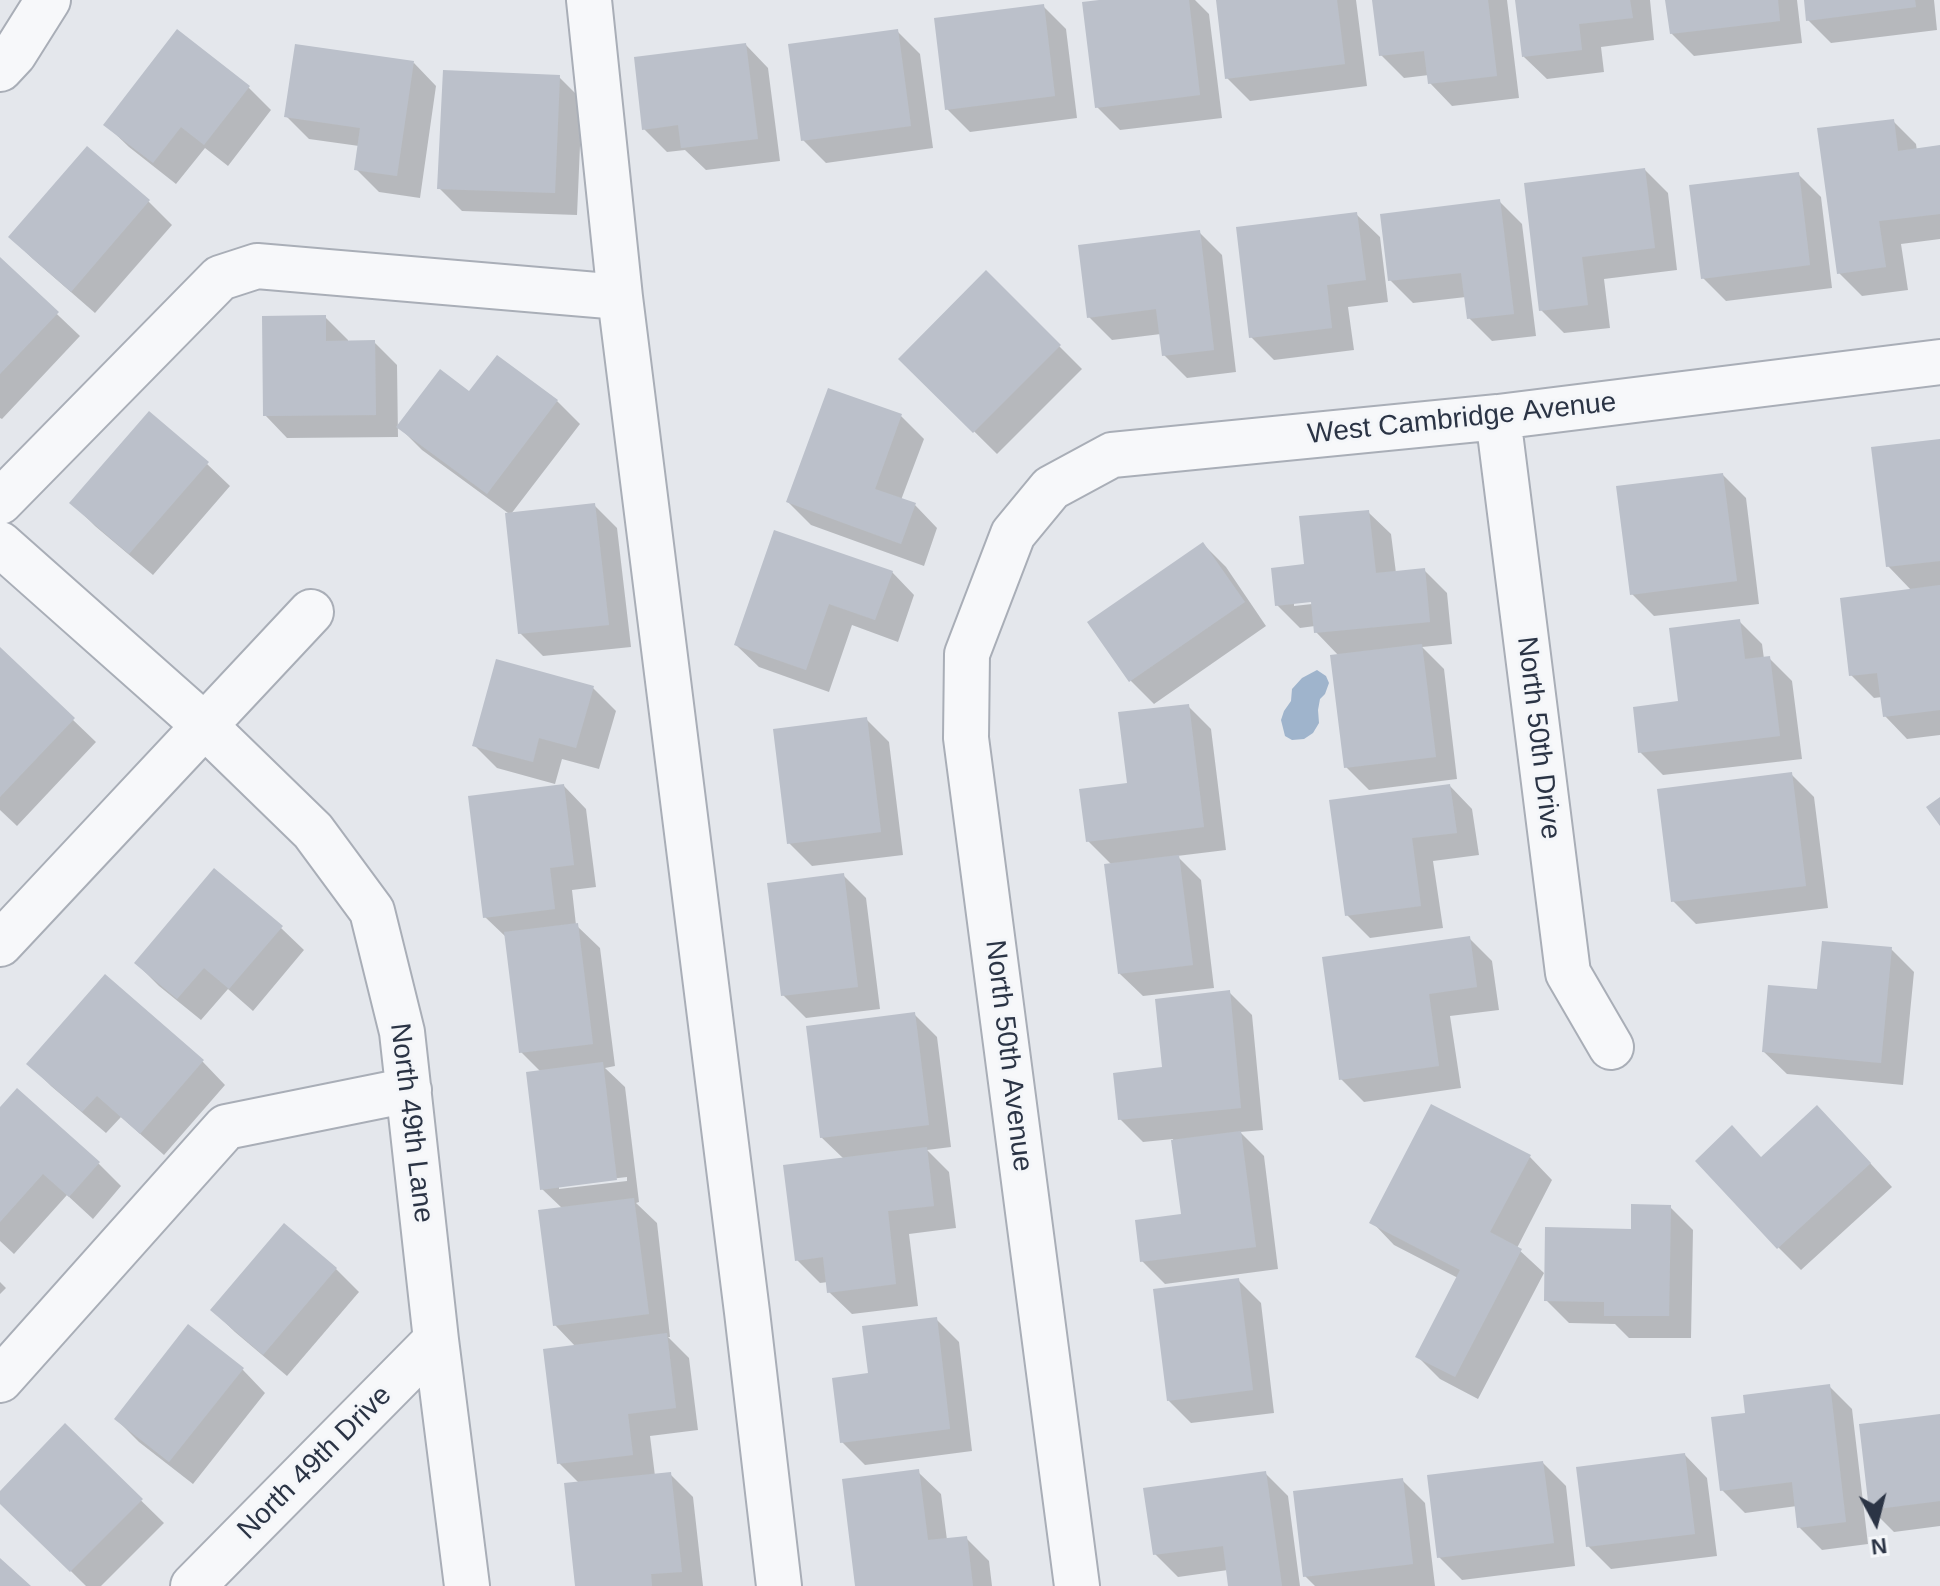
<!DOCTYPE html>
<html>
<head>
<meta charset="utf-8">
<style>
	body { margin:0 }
	#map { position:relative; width:1940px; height:1586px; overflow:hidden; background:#e4e7ec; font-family:Helvetica,sans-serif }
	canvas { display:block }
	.north { position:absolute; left:1836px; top:1482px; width:80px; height:80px; -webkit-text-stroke:6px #f4f6f9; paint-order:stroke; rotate:173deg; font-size:22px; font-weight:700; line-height:32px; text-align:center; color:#2b3445 }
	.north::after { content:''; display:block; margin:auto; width:28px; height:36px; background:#2b3445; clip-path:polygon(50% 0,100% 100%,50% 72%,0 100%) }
</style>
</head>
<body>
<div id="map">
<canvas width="1940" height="1586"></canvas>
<div class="north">N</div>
</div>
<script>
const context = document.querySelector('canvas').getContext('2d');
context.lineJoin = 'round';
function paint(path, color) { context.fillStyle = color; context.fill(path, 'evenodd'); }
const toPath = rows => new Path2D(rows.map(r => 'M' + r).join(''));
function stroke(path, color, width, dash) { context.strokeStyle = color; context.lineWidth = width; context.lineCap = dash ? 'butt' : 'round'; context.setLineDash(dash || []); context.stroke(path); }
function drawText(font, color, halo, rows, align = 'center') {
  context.font = font + ' Helvetica,sans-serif'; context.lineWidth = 6; context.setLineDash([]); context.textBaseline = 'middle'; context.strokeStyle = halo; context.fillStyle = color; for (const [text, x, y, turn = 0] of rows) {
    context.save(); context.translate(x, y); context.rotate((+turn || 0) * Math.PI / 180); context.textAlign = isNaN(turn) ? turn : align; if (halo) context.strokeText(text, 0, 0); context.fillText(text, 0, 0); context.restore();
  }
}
const water = toPath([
	[1317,670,1326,676,1329,683,1325,694,1320,699,1318,710,1319,723,1313,733,1304,739,1292,740,1285,736,1281,720,1284,711,1291,701,1292,689,1302,678]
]);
const shadow = toPath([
	[1116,0,1195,0,1209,14,1222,118,1120,130,1097,107],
	[1218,0,1356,0,1367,86,1250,101,1227,78],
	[1374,0,1507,0,1519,98,1452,106,1430,83,1429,75,1404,78,1381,55],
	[1517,0,1650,0,1654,40,1601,47,1604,72,1547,79,1524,57],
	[1667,0,1797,0,1802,43,1694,56,1671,33],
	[1806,0,1934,0,1937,30,1831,43,1808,20],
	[1043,6,1066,29,1077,118,970,132,947,109],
	[897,31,920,54,933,148,826,163,803,140],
	[746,45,768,68,780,161,706,170,685,150,667,152,644,129],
	[414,63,436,86,420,198,379,192,356,169,359,146,309,139,286,116],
	[559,77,582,100,577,215,462,211,439,188],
	[248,87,271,110,228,166,205,148,176,184,129,147,106,125],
	[1893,121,1916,144,1917,151,1940,147,1940,239,1901,244,1908,290,1862,296,1839,273],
	[87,148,149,202,172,225,95,313,33,259,10,237],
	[1645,170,1668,193,1677,270,1604,279,1610,328,1564,333,1541,310],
	[1798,174,1821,197,1832,288,1726,301,1703,278],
	[1499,201,1522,224,1536,336,1492,341,1469,318,1466,297,1413,303,1390,280],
	[1357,215,1380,237,1388,302,1348,307,1354,350,1274,360,1251,337],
	[1199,232,1222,255,1236,372,1187,378,1164,355,1161,334,1112,340,1089,317],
	[0,260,80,336,2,419,0,418],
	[986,273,1082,369,997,454,901,359],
	[325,317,348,340,348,342,374,342,397,365,398,437,287,438,265,415],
	[557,401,580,424,511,514,594,505,617,528,631,647,543,656,520,633,508,513,422,450,399,427],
	[901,416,924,439,901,500,915,505,937,528,924,566,811,525,788,502],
	[1940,441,1940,735,1907,739,1885,716,1882,697,1874,698,1851,675,1912,591,1888,566],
	[207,464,230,486,153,575,95,526,72,503],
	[1723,475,1746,498,1759,604,1654,616,1632,594],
	[1368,512,1391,534,1396,573,1424,570,1447,593,1452,644,1422,647,1444,669,1457,779,1369,790,1346,767,1339,656,1316,632,1315,626,1300,628,1277,605,1306,566],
	[1321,599,1321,603,1294,606,1294,602],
	[1203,544,1226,567,1266,626,1154,704,1131,681,1090,623],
	[892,572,914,595,898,642,852,625,829,692,759,667,736,645],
	[1739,621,1762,644,1764,659,1769,658,1792,681,1802,759,1663,775,1640,752,1680,703],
	[0,650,96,742,17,826,0,810],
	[593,688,616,711,599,769,562,759,555,784,497,768,474,745],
	[1188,706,1211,729,1226,850,1177,856,1201,880,1214,988,1143,996,1120,974,1112,865,1088,841],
	[866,719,889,742,903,855,812,866,789,843],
	[1791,774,1814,797,1828,908,1696,924,1673,901],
	[564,786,586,809,596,887,572,890,576,925,600,948,615,1066,605,1068,625,1087,639,1202,636,1203,657,1223,670,1337,668,1337,689,1358,698,1430,650,1436,655,1476,670,1474,693,1497,703,1586,577,1586,580,1484,559,1463,576,1347,555,1325,563,1209,542,1189,541,1072,521,1052,507,938,485,917],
	[627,1177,627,1181,559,1189,559,1185],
	[1450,786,1472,809,1479,855,1433,861,1443,928,1370,938,1347,915],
	[843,875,866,898,880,1009,806,1018,783,995],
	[281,928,304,950,253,1011,228,989,201,1020,159,986,136,963],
	[1469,938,1492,961,1499,1010,1450,1016,1461,1088,1364,1102,1341,1079],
	[1891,949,1914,972,1903,1085,1787,1074,1764,1052,1819,992],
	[105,977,203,1062,225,1085,164,1155,121,1117,106,1133,51,1086,29,1064],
	[1229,992,1252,1015,1263,1130,1240,1132,1264,1156,1278,1269,1165,1284,1142,1261,1183,1216,1173,1139,1143,1142,1120,1119],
	[914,1014,937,1037,951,1147,927,1150,949,1172,956,1228,909,1234,918,1306,852,1314,829,1292,828,1282,820,1283,797,1260,844,1159,821,1137],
	[0,1110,99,1164,121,1186,93,1219,67,1195,14,1254,0,1241],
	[1840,1130,1892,1187,1801,1270,1778,1247,1762,1159],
	[1530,1157,1552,1180,1517,1248,1544,1273,1478,1399,1440,1379,1417,1356,1458,1278,1394,1245,1372,1222],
	[1670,1207,1693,1230,1691,1338,1629,1338,1615,1324,1569,1323,1546,1300],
	[285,1226,336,1269,359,1292,287,1376,235,1332,212,1310],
	[1238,1280,1261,1303,1274,1413,1191,1423,1168,1400],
	[0,1282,6,1288,0,1294],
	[936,1319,959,1342,972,1451,865,1465,842,1442,870,1375],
	[188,1327,243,1370,265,1393,193,1484,139,1442,116,1419],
	[1829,1386,1852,1409,1868,1544,1822,1550,1799,1527,1797,1506,1745,1513,1722,1490,1747,1415],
	[1940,1416,1940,1526,1894,1532,1871,1509],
	[65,1426,164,1523,101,1586,86,1586,0,1501,0,1493],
	[1685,1455,1707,1478,1717,1556,1611,1569,1588,1546],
	[1543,1463,1566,1486,1575,1566,1462,1580,1439,1557],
	[918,1472,941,1494,947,1540,966,1538,989,1561,992,1586,857,1586],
	[1265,1473,1288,1496,1300,1586,1230,1586,1228,1570,1178,1577,1155,1554],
	[1402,1480,1425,1503,1435,1586,1315,1586,1305,1576]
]);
const building = toPath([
	[1099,0,1189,0,1200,95,1095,108,1082,2],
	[1216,0,1337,0,1345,64,1225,79],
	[1372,0,1488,0,1497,76,1428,84,1424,51,1379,56],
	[1515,0,1630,0,1633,18,1579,24,1582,50,1522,57],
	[1665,0,1778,0,1780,21,1670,34],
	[1804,0,1915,0,1916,7,1806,21],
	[1044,4,1055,96,945,110,934,18],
	[177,29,250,86,204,145,181,127,153,163,103,125],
	[898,29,911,126,801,141,788,44],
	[746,43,758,139,681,148,678,125,642,130,634,57],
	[295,44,414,61,397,176,354,170,360,128,284,117],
	[443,70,560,75,555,193,437,189],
	[1894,119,1898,151,1940,145,1940,214,1879,221,1886,267,1837,274,1817,128],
	[87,146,150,200,71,292,8,237],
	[1645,168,1655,248,1582,257,1588,305,1539,311,1524,183],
	[1799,172,1810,265,1701,279,1689,185],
	[1500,199,1514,314,1467,319,1461,273,1388,281,1380,214],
	[1357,212,1366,280,1327,285,1332,328,1249,338,1236,227],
	[1200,230,1214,350,1162,356,1156,309,1087,318,1078,245],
	[0,257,59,312,0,374],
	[986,270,1061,345,973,433,898,359],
	[326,315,326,341,375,340,376,415,263,416,262,316],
	[497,355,558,400,487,494,396,427,440,369,469,391],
	[828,388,902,414,875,489,916,503,901,544,786,502],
	[149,411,209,462,129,554,69,503],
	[1940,439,1940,561,1886,567,1871,447],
	[1723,473,1737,581,1630,595,1616,486],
	[595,503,609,625,518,634,505,513],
	[1369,510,1376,573,1425,568,1430,622,1314,633,1311,602,1275,606,1271,568,1304,564,1299,516],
	[774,530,893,571,875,620,829,604,806,670,734,645],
	[1203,542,1245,602,1129,682,1087,622],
	[1940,585,1940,710,1883,717,1877,673,1849,676,1840,598],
	[1740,619,1745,659,1770,656,1780,736,1638,753,1633,707,1678,701,1669,628],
	[1422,644,1436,757,1344,768,1330,655],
	[0,647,75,718,0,797],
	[496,659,594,686,576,748,539,738,533,762,472,746],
	[1189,704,1204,827,1086,842,1079,789,1127,783,1118,712],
	[867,717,881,832,787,844,773,729],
	[1792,772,1806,886,1671,902,1657,789],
	[564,784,574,865,550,868,555,909,483,918,468,796],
	[1450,784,1457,833,1412,838,1421,906,1345,916,1329,800],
	[1940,797,1940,826,1926,807],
	[1179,855,1193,965,1118,974,1104,864],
	[214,868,283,926,229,989,204,968,177,999,134,963],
	[844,873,858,987,781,996,767,883],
	[578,923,593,1044,519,1053,504,932],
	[1470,936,1477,987,1429,994,1439,1066,1339,1080,1322,957],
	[1822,941,1892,947,1881,1063,1762,1052,1768,985,1817,989],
	[105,974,204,1060,140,1134,97,1096,82,1112,26,1064],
	[1230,990,1241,1108,1118,1120,1113,1073,1162,1067,1155,999],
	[915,1012,929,1125,820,1138,806,1026],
	[603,1062,617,1180,540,1190,526,1072],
	[17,1088,100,1162,69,1197,43,1174,0,1222,0,1107],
	[1431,1104,1531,1155,1490,1232,1522,1249,1455,1377,1415,1357,1460,1270,1369,1223],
	[1817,1105,1871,1163,1777,1249,1695,1161,1732,1125,1761,1157],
	[1241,1131,1256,1247,1140,1262,1135,1220,1181,1214,1171,1140],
	[927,1147,934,1206,888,1211,896,1284,827,1293,823,1257,795,1261,783,1165],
	[634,1198,649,1314,553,1326,538,1210],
	[1631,1204,1671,1205,1669,1316,1604,1316,1604,1302,1544,1301,1545,1227,1631,1229],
	[284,1223,337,1268,263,1355,210,1310],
	[1239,1278,1253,1390,1167,1401,1153,1289],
	[937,1317,950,1429,840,1443,832,1378,868,1373,862,1326],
	[188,1324,244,1368,169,1462,114,1419],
	[667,1333,676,1408,628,1414,633,1455,557,1464,543,1349],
	[1830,1384,1846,1522,1797,1528,1792,1482,1720,1491,1711,1417,1745,1413,1743,1395],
	[1940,1414,1940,1501,1869,1510,1859,1424],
	[65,1423,143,1499,70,1572,0,1504,0,1491],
	[1685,1453,1695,1534,1586,1547,1576,1467],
	[1543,1461,1554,1543,1437,1558,1427,1475],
	[919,1469,928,1540,967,1536,973,1586,855,1586,842,1479],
	[1266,1471,1282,1586,1228,1586,1223,1546,1153,1555,1143,1488],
	[671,1472,682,1572,651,1574,652,1586,575,1586,564,1483],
	[1403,1478,1413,1564,1303,1577,1293,1491],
	[0,1558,31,1586,0,1586]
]);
const minor = toPath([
	[589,0,620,297,747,1312,779,1586],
	[0,69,14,54,48,0],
	[1498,417,1568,973,1611,1047],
	[0,502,220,278,257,266,620,297],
	[0,544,205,726,313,831,372,911,402,1032,436,1340,467,1586],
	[0,944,311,612],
	[0,1380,226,1127,409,1090],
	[193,1586,436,1340],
	[1077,1586,966,738,967,654,1013,534,1051,488,1112,455,1498,417,1940,362]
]);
const streetNames = [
	["West Cambridge Avenue",1462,419,-6],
	["North 50th Drive",1538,738,83],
	["North 50th Avenue",1008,1056,83],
	["North 49th Lane",411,1123,83],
	["North 49th Drive",315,1463,-45]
];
paint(water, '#9fb4cc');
paint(shadow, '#0003');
paint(building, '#bbc0ca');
stroke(minor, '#a9aeb7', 48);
stroke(minor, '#f7f8fa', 44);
drawText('28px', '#2b3445', '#f4f6f9', streetNames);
</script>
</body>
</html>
